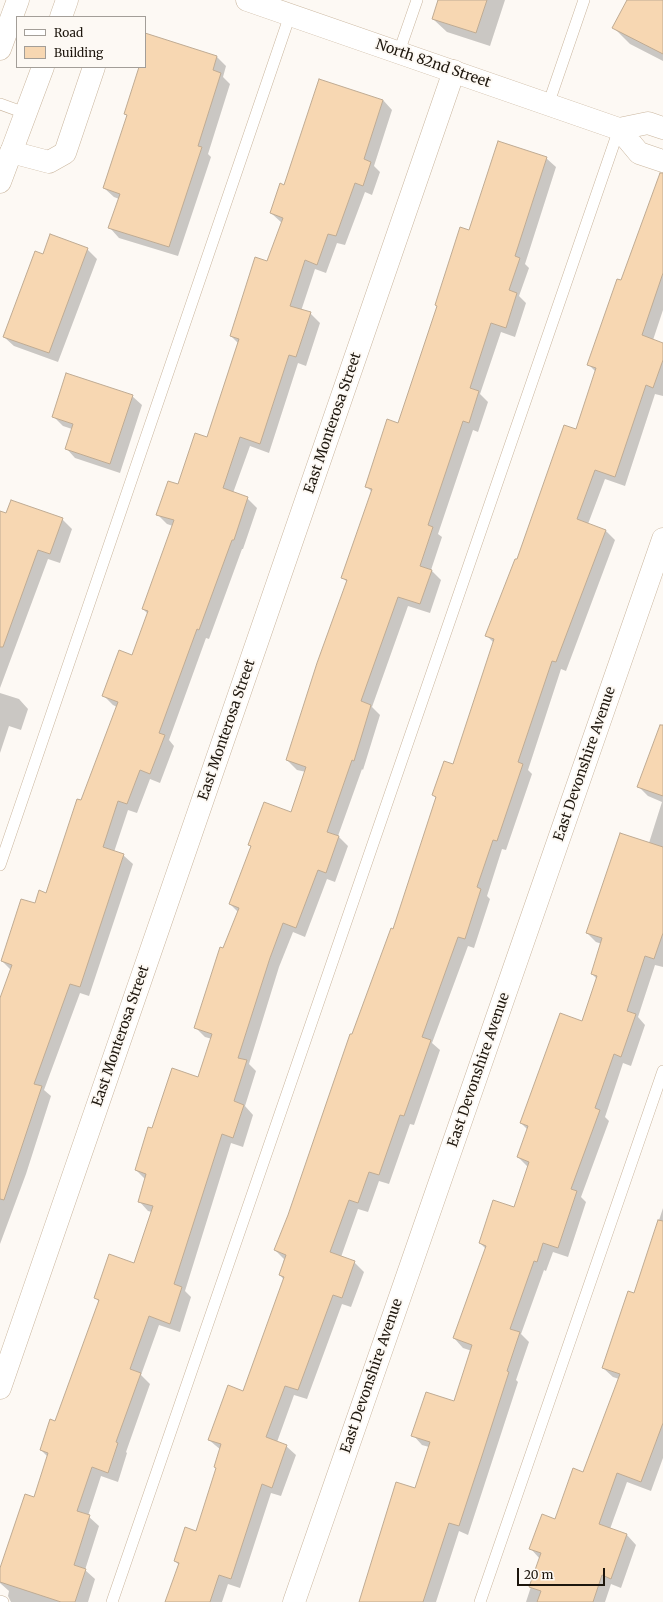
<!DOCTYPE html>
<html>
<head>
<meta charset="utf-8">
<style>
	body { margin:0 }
	#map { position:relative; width:663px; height:1602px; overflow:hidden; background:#fdf9f4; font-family:Merriweather,serif }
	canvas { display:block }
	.legend { position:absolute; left:16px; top:16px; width:130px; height:52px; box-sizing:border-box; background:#fdf9f4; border:1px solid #a39e98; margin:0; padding:5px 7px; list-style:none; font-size:12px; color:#1d160d }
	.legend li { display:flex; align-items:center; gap:8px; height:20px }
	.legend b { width:20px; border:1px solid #a39e98 }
	.scale { position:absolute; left:517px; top:1568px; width:88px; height:18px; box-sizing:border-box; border:2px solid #1d160d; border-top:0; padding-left:5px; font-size:12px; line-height:14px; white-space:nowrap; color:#1d160d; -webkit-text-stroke:3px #fdf9f4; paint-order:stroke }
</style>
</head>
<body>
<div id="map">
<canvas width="663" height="1602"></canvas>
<ul class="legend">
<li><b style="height:5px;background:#fff"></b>Road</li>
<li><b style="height:11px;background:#f7d7b2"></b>Building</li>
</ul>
<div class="scale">20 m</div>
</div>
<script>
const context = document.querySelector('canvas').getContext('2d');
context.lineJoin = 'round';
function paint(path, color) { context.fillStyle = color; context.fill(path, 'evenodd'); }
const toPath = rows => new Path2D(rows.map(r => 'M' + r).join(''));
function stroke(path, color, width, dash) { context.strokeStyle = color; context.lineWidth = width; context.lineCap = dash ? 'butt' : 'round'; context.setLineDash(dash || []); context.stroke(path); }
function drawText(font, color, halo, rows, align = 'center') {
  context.font = font + ' Merriweather,serif'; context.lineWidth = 4; context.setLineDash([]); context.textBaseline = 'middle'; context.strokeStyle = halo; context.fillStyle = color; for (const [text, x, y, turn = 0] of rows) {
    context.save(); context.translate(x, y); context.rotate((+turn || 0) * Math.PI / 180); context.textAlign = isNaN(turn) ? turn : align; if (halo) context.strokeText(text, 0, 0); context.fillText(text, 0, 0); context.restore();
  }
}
const shadow = toPath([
	[439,0,505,0,490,46,447,32,433,19],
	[628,0,663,0,663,61,630,44,614,28],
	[145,50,217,57,226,66,223,77,230,84,208,154,211,157,178,256,119,238,110,228,119,199,114,197,104,188,128,116,125,114,140,67,145,67],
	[383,100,392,110,374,166,380,172,372,195,365,192,345,245,337,243,326,273,315,269,301,311,310,313,320,323,306,366,298,363,269,453,250,446,233,493,247,498,257,508,243,549,242,549,209,639,206,638,169,740,174,746,160,783,150,779,137,813,128,810,114,852,123,855,133,864,89,996,80,993,44,1090,51,1096,26,1174,0,1244,0,1001,11,970,2,961,35,905,47,894,117,707,113,705,104,696,133,656,148,614,143,609,173,526,167,524,157,514,179,486,207,438,238,343,231,336,267,262,282,223,271,213,284,186],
	[546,158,556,167,525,264,529,268,519,296,526,303,515,337,501,332,480,394,488,402,478,432,473,430,438,534,442,537,431,570,441,580,430,613,408,606,372,707,380,715,363,770,362,769,338,836,348,846,335,882,327,879,305,937,293,932,279,967,249,1064,256,1071,245,1106,253,1115,243,1147,231,1143,185,1291,191,1297,180,1332,159,1325,141,1375,150,1384,126,1452,127,1453,118,1482,101,1476,88,1516,99,1526,85,1570,95,1579,88,1602,11,1602,8,1596,9,1591,0,1583,0,1572,35,1499,48,1457,41,1450,56,1422,99,1302,96,1298,135,1264,152,1212,148,1211,139,1201,145,1179,136,1170,153,1130,199,1078,212,1039,205,1037,195,1027,238,912,230,904,251,847,249,845,292,813,306,772,297,770,287,760,347,582,343,578,372,492,366,486,398,424,470,231],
	[663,197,663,310,653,340,663,344,663,396,655,394,625,486,605,479,588,524,605,530,615,540,566,671,561,669,528,770,532,774,506,850,502,849,487,896,490,899,474,948,468,946,432,1043,440,1050,414,1125,410,1124,389,1184,379,1181,368,1212,358,1209,341,1257,354,1262,364,1272,351,1307,342,1304,307,1399,294,1395,277,1442,286,1446,296,1455,281,1496,271,1493,240,1588,228,1584,222,1602,166,1602,179,1565,175,1561,197,1532,217,1468,221,1450,209,1440,243,1392,284,1280,280,1275,284,1259,275,1250,289,1216,353,1036,394,930,436,798,433,795,454,765,494,643,486,635,517,561,576,430,596,372,588,364,622,281],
	[87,249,97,259,58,362,14,346,4,337,43,255],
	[132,396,142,405,120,473,75,458,66,448,72,429,63,426,53,416],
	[0,512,7,514,62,519,72,529,60,563,48,559,0,688],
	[0,693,19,699,28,709,21,730,9,726,0,753],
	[663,747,663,967,655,965,638,1017,645,1025,631,1066,623,1063,605,1117,609,1121,581,1197,586,1202,568,1257,553,1252,546,1271,544,1270,521,1334,529,1342,516,1380,518,1382,468,1535,459,1531,436,1602,360,1602,416,1489,429,1447,422,1445,413,1435,455,1402,472,1351,463,1348,454,1338,486,1249,480,1243,515,1208,528,1167,518,1157,528,1130,521,1123,582,1022,597,979,592,974,602,944,596,942,587,933,649,843,662,802,648,796,639,787],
	[663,1208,663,1458,651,1491,627,1482,610,1529,627,1535,636,1545,621,1588,611,1584,605,1602,526,1602,540,1559,531,1549,556,1520,584,1473,619,1379,613,1377,603,1368,635,1294]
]);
const building = toPath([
	[438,0,487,0,476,33,432,19,438,0],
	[627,0,663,0,663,54,612,28,627,0],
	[145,33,217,56,213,70,221,73,198,146,202,147,169,247,108,228,120,194,103,188,127,115,124,114,139,67,145,67,145,33],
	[319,79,383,100,364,159,371,162,363,186,355,183,336,236,328,234,317,265,305,260,290,306,311,312,296,357,289,355,260,444,240,437,223,488,248,497,234,540,232,540,199,630,197,629,159,733,165,735,150,774,140,770,127,804,118,801,103,847,124,854,80,987,70,984,34,1084,42,1086,4,1200,0,1199,0,998,12,965,1,961,21,899,35,903,39,890,46,893,77,799,81,800,118,702,102,696,119,650,132,655,148,611,142,609,174,520,156,515,168,481,178,484,195,433,207,437,239,339,230,336,255,257,267,261,283,218,270,213,280,183,284,185,319,79],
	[498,141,547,157,515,256,520,258,509,290,517,293,506,328,491,323,470,388,479,391,469,423,463,421,428,525,433,527,420,566,432,570,420,604,398,597,361,701,371,705,354,761,352,760,327,832,339,836,326,873,318,870,296,928,283,923,270,958,238,1058,247,1060,234,1101,244,1105,233,1138,222,1134,174,1284,182,1287,170,1324,149,1316,130,1369,141,1373,116,1442,118,1443,108,1473,92,1467,77,1511,90,1515,74,1565,86,1569,75,1602,61,1602,0,1582,0,1568,25,1494,34,1497,48,1453,40,1450,50,1419,55,1421,99,1300,94,1298,109,1254,134,1263,153,1206,138,1202,146,1174,135,1170,148,1127,152,1128,172,1068,198,1077,212,1034,194,1028,220,947,223,948,239,908,229,904,251,846,248,845,264,802,291,812,306,767,286,760,317,663,347,580,341,578,372,489,365,487,387,419,398,423,437,306,435,305,460,227,469,230,498,141],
	[660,173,663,173,663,273,642,335,663,343,663,360,653,388,646,385,615,477,595,470,577,519,606,530,556,662,552,661,518,762,523,764,497,841,493,840,477,887,481,889,465,939,458,937,422,1037,431,1040,404,1116,400,1115,379,1175,369,1172,358,1203,349,1200,330,1252,355,1261,342,1298,333,1295,298,1390,285,1386,266,1437,287,1445,272,1488,262,1484,231,1579,219,1575,210,1602,165,1602,179,1563,174,1561,185,1527,196,1531,216,1468,214,1467,221,1444,208,1440,228,1385,243,1391,284,1277,279,1275,286,1255,274,1250,288,1215,350,1034,352,1034,391,928,393,929,436,797,432,795,444,761,453,764,494,639,485,636,515,559,517,559,564,425,576,429,596,368,587,365,617,279,621,280,660,173],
	[50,234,88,248,49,353,3,337,35,251,43,254,50,234],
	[66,373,133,395,110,464,65,449,73,424,52,417,66,373],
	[11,500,63,518,50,554,38,550,3,647,0,647,0,511,6,513,11,500],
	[660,725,663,725,663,796,637,787,660,725],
	[620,833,663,847,663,933,654,959,645,956,627,1011,636,1014,621,1057,614,1054,595,1108,600,1110,571,1189,577,1191,558,1248,543,1243,537,1262,534,1261,510,1329,520,1332,507,1371,509,1372,481,1459,459,1526,449,1523,423,1602,359,1602,396,1482,415,1488,430,1442,411,1436,426,1392,454,1401,472,1345,453,1338,486,1246,479,1243,493,1200,514,1207,529,1162,517,1157,528,1126,520,1123,560,1013,582,1021,597,976,591,974,602,938,586,933,620,833],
	[658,1220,663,1221,663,1423,641,1482,617,1473,599,1524,627,1534,611,1579,602,1575,593,1602,537,1602,541,1591,529,1587,541,1553,529,1549,542,1514,555,1519,573,1468,583,1472,620,1374,602,1368,628,1291,634,1293,658,1220]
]);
const service = toPath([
	[399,52,417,0],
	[0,104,25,113],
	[548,105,584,0],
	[0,865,290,15],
	[0,1601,3,1602],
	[112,1602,619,129],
	[480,1602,663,1071]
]);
const minor = toPath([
	[11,152,49,162,65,153,94,67],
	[0,1388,454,71],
	[294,1602,663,539]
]);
const tertiary = toPath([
	[247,0,619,129,648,123,663,128],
	[619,129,639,153,663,161]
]);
const secondary = toPath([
	[61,17,67,0],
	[0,49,18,0],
	[0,182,43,67]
]);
const streetNames = [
	["North 82nd Street",433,64,19],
	["East Monterosa Street",333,423,-71],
	["East Monterosa Street",227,730,-71],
	["East Devonshire Avenue",585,764,-71],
	["East Monterosa Street",121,1036,-71],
	["East Devonshire Avenue",479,1070,-71],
	["East Devonshire Avenue",372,1376,-71]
];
paint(shadow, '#0003');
paint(building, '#f7d7b2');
stroke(building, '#bfab93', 1);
stroke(service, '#cab69e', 12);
stroke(minor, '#cab69e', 23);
stroke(tertiary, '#cab69e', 23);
stroke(secondary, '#cab69e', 23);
stroke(service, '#fff', 11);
stroke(minor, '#fff', 22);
stroke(tertiary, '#fff', 22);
stroke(secondary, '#fff', 22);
drawText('14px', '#1d160d', '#fdf9f4', streetNames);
</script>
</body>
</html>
